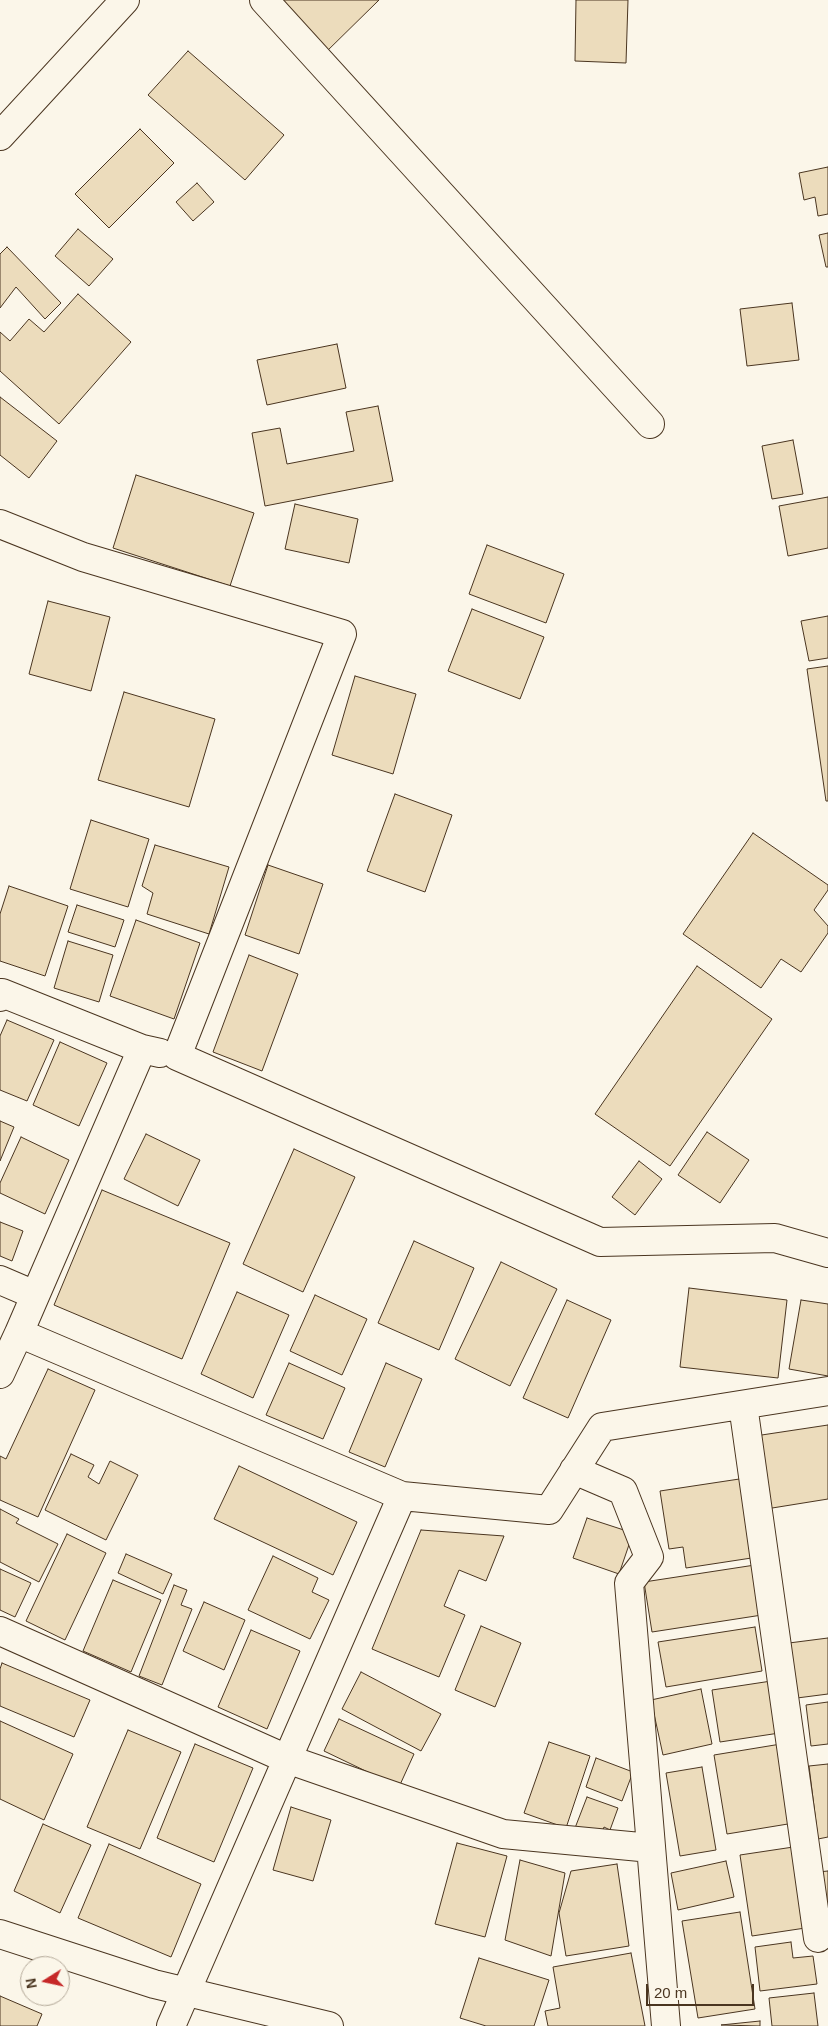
<!DOCTYPE html>
<html>
<head>
<meta charset="utf-8">
<style>
	body { margin:0 }
	#map { position:relative; width:828px; height:2026px; overflow:hidden; background:#fbf6e9; font-family:Helvetica,sans-serif }
	canvas { display:block }
	.north { position:absolute; left:20px; top:1956px; width:50px; height:50px; box-sizing:border-box; background:#fbf6e9; border:1px solid #b4a999; border-radius:50%; rotate:260deg; font-size:14px; font-weight:700; line-height:20px; text-align:center; color:#4a3520 }
	.north::after { content:''; display:block; margin:auto; width:18px; height:22px; background:#c62828; clip-path:polygon(50% 0,100% 100%,50% 72%,0 100%) }
	.scale { position:absolute; left:646px; top:1984px; width:108px; height:22px; box-sizing:border-box; border:2px solid #4a3520; border-top:0; padding-left:6px; font-size:15px; line-height:18px; white-space:nowrap; color:#4a3520; -webkit-text-stroke:4px #fbf6e9; paint-order:stroke }
</style>
</head>
<body>
<div id="map">
<canvas width="828" height="2026"></canvas>
<div class="north">N</div>
<div class="scale">20 m</div>
</div>
<script>
const context = document.querySelector('canvas').getContext('2d');
context.lineJoin = 'round';
function paint(path, color) { context.fillStyle = color; context.fill(path, 'evenodd'); }
const toPath = rows => new Path2D(rows.map(r => 'M' + r).join(''));
function stroke(path, color, width, dash) { context.strokeStyle = color; context.lineWidth = width; context.lineCap = dash ? 'butt' : 'round'; context.setLineDash(dash || []); context.stroke(path); }
const building = toPath([
	[270,0,379,0,323,55,270,0],
	[576,0,628,0,626,63,575,61,576,0],
	[188,51,284,135,245,180,148,95,188,51],
	[140,129,174,163,109,228,75,194,140,129],
	[828,167,828,214,818,216,815,197,804,200,799,173,828,167],
	[197,183,214,202,193,221,176,202,197,183],
	[78,229,113,259,89,286,55,256,78,229],
	[828,233,828,267,826,267,819,235,828,233],
	[7,247,61,303,45,319,16,287,0,308,0,254,7,247],
	[78,294,131,342,59,424,0,371,0,332,10,341,29,319,44,332,78,294],
	[792,303,799,360,747,366,740,309,792,303],
	[337,344,346,388,267,405,257,360,337,344],
	[0,397,57,441,29,478,0,455,0,397],
	[378,406,393,481,265,506,252,433,280,428,287,464,354,451,346,412,378,406],
	[793,440,803,494,772,499,762,446,793,440],
	[136,475,254,513,230,586,113,548,136,475],
	[828,497,828,548,788,556,779,506,828,497],
	[295,504,358,519,349,563,285,549,295,504],
	[487,545,564,574,546,623,469,594,487,545],
	[48,601,110,617,91,691,29,674,48,601],
	[472,609,544,637,520,699,448,671,472,609],
	[828,616,828,658,809,661,801,621,828,616],
	[828,666,828,801,826,801,807,669,828,666],
	[355,676,416,694,393,774,332,755,355,676],
	[124,692,215,719,189,807,98,780,124,692],
	[395,794,452,815,425,892,367,871,395,794],
	[91,820,149,839,128,907,70,889,91,820],
	[753,833,828,885,828,890,814,910,828,926,828,933,801,972,781,959,761,988,683,934,753,833],
	[155,845,229,867,209,934,147,914,153,893,142,886,155,845],
	[268,865,323,884,299,954,245,935,268,865],
	[9,886,68,906,45,976,0,961,0,914,9,886],
	[77,905,124,920,115,947,68,932,77,905],
	[136,920,200,943,174,1019,110,996,136,920],
	[68,941,113,955,99,1002,54,988,68,941],
	[249,955,298,974,262,1071,213,1052,249,955],
	[697,966,772,1019,670,1166,595,1114,697,966],
	[7,1020,54,1040,27,1101,0,1090,0,1036,7,1020],
	[60,1042,107,1063,79,1126,33,1105,60,1042],
	[0,1121,14,1127,0,1161,0,1121],
	[707,1132,749,1160,720,1203,678,1175,707,1132],
	[146,1134,200,1160,178,1206,124,1179,146,1134],
	[21,1137,69,1160,45,1214,0,1193,0,1183,21,1137],
	[294,1149,355,1177,303,1292,243,1264,294,1149],
	[639,1161,662,1179,635,1215,612,1197,639,1161],
	[102,1190,230,1243,182,1359,54,1305,102,1190],
	[0,1222,23,1231,12,1261,0,1256,0,1222],
	[414,1241,474,1268,439,1350,378,1323,414,1241],
	[501,1262,557,1289,510,1386,455,1359,501,1262],
	[689,1288,787,1300,778,1378,680,1367,689,1288],
	[237,1292,289,1315,253,1398,201,1374,237,1292],
	[315,1295,367,1319,342,1375,290,1351,315,1295],
	[567,1300,611,1320,568,1418,523,1398,567,1300],
	[801,1300,828,1304,828,1376,789,1369,801,1300],
	[289,1363,345,1388,323,1439,266,1415,289,1363],
	[386,1363,422,1379,385,1467,349,1452,386,1363],
	[48,1369,95,1390,38,1517,0,1500,0,1456,6,1459,48,1369],
	[828,1425,828,1499,766,1509,755,1436,828,1425],
	[71,1454,94,1465,88,1477,99,1484,110,1461,138,1475,106,1540,45,1510,71,1454],
	[239,1466,357,1522,333,1575,214,1519,239,1466],
	[746,1478,758,1557,686,1568,683,1547,669,1549,660,1491,746,1478],
	[0,1509,19,1519,16,1523,58,1544,39,1582,0,1562,0,1509],
	[587,1518,633,1533,619,1574,573,1558,587,1518],
	[421,1530,504,1536,486,1581,459,1570,444,1606,465,1615,439,1677,372,1649,421,1530],
	[67,1534,106,1553,65,1640,26,1621,67,1534],
	[126,1554,172,1574,163,1594,118,1573,126,1554],
	[273,1556,318,1578,312,1592,329,1600,310,1639,248,1610,273,1556],
	[755,1565,762,1615,652,1632,644,1582,755,1565],
	[0,1569,31,1583,15,1617,0,1610,0,1569],
	[113,1580,161,1600,131,1672,83,1651,113,1580],
	[174,1585,187,1590,181,1605,192,1609,162,1685,139,1676,174,1585],
	[204,1602,245,1620,224,1670,183,1651,204,1602],
	[481,1626,521,1643,495,1707,455,1690,481,1626],
	[755,1627,762,1671,666,1687,658,1642,755,1627],
	[251,1630,300,1651,267,1729,218,1707,251,1630],
	[828,1638,828,1694,797,1698,789,1643,828,1638],
	[2,1663,90,1700,74,1737,0,1706,0,1669,2,1663],
	[361,1672,441,1714,421,1751,342,1709,361,1672],
	[778,1680,786,1732,720,1742,712,1690,778,1680],
	[701,1689,712,1744,663,1755,651,1700,701,1689],
	[828,1702,828,1744,811,1746,806,1705,828,1702],
	[339,1719,414,1754,399,1787,324,1751,339,1719],
	[0,1721,73,1754,44,1820,0,1799,0,1721],
	[128,1730,181,1752,140,1849,87,1827,128,1730],
	[549,1742,590,1756,566,1828,524,1813,549,1742],
	[195,1744,253,1768,214,1862,157,1838,195,1744],
	[781,1744,794,1823,727,1834,714,1755,781,1744],
	[596,1758,633,1772,622,1801,586,1787,596,1758],
	[828,1764,828,1837,818,1839,809,1766,828,1764],
	[702,1767,716,1850,680,1856,666,1773,702,1767],
	[587,1797,618,1808,610,1830,604,1827,600,1837,575,1828,587,1797],
	[291,1807,331,1820,313,1881,273,1870,291,1807],
	[43,1824,91,1845,60,1913,14,1891,43,1824],
	[457,1843,507,1856,485,1937,435,1924,457,1843],
	[109,1844,201,1884,171,1957,78,1918,109,1844],
	[800,1846,812,1927,752,1936,740,1855,800,1846],
	[520,1860,565,1873,551,1956,505,1940,520,1860],
	[726,1861,734,1897,678,1910,671,1873,726,1861],
	[617,1864,629,1946,566,1956,559,1913,571,1871,617,1864],
	[828,1871,828,1922,818,1872,828,1871],
	[740,1912,755,2009,698,2018,682,1921,740,1912],
	[791,1942,793,1958,813,1956,817,1984,760,1991,755,1947,791,1942],
	[631,1953,645,2026,548,2026,545,2011,560,2008,553,1967,631,1953],
	[479,1958,549,1980,534,2026,486,2026,460,2018,479,1958],
	[814,1993,818,2026,772,2026,769,1998,814,1993],
	[0,1996,42,2014,37,2026,0,2026,0,1996],
	[760,2021,760,2026,721,2025,760,2021]
]);
const street = toPath([
	[264,0,650,424],
	[0,524,83,557,342,634,177,1056,600,1242,775,1238,828,1253],
	[0,997,2,993,142,1049,160,1053],
	[0,1280,35,1295],
	[19,1333,142,1049],
	[0,1374,19,1333,402,1496],
	[743,1405,818,1938],
	[574,1470,623,1491,649,1557,629,1583,666,2026],
	[0,1631,287,1759,503,1834,651,1848],
	[171,2026,402,1496,549,1510,602,1427,828,1391]
]);
const secondary = toPath([
	[0,1934,154,1984,329,2026]
]);
const highway = toPath([
	[0,136,125,0]
]);
paint(building, '#ecdcbc');
stroke(building, '#4a3520', 1);
stroke(street, '#4a3520', 30);
stroke(secondary, '#4a3520', 30);
stroke(highway, '#4a3520', 30);
stroke(street, '#fbf6e9', 28);
stroke(secondary, '#fbf6e9', 28);
stroke(highway, '#fbf6e9', 28);
</script>
</body>
</html>
